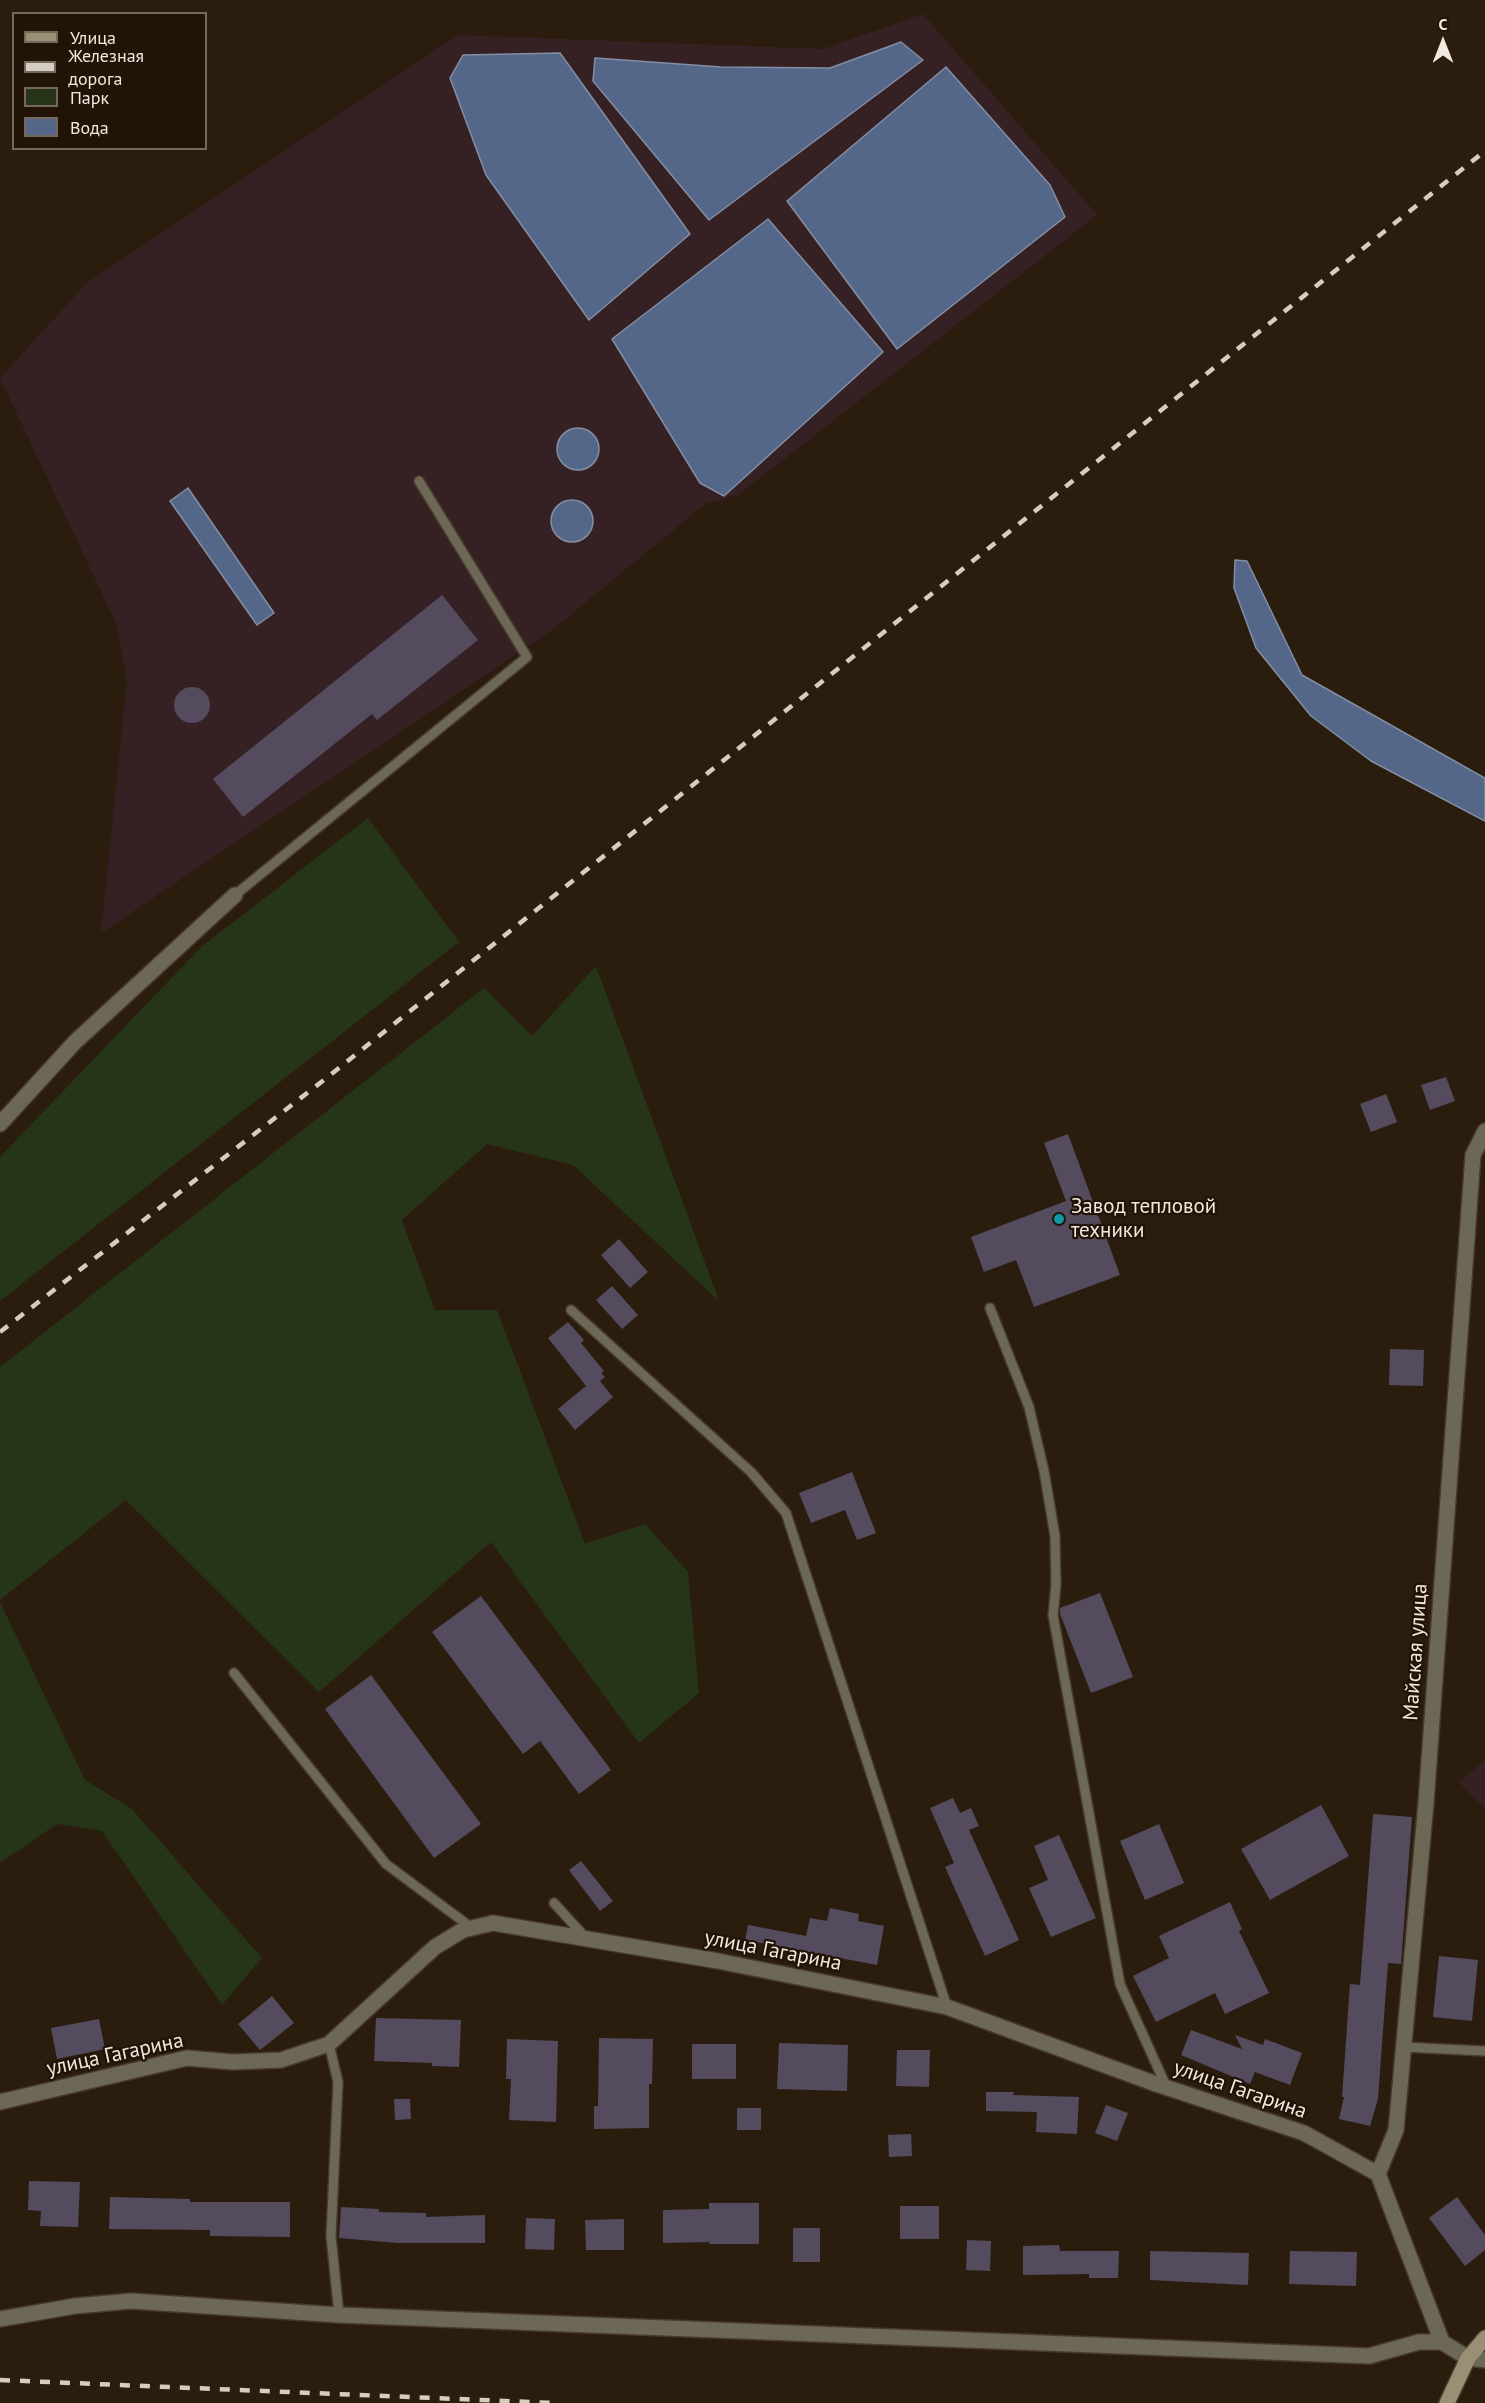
<!DOCTYPE html>
<html>
<head>
<meta charset="utf-8">
<style>
	body { margin:0 }
	#map { position:relative; width:1485px; height:2403px; overflow:hidden; background:#2b1d0e; font-family:"PT Sans",sans-serif }
	canvas { display:block }
	.legend { position:absolute; left:12px; top:12px; width:195px; height:138px; box-sizing:border-box; background:#211406; border:2px solid #74695c; margin:0; padding:8px 10px; list-style:none; font-size:18px; color:#f1e8de }
	.legend li { display:flex; align-items:center; gap:12px; height:30px }
	.legend b { width:30px; border:2px solid #74695c }
	.north { position:absolute; left:1413px; top:12px; width:60px; height:60px; -webkit-text-stroke:4px #211406; paint-order:stroke; rotate:0deg; font-size:16px; font-weight:700; line-height:24px; text-align:center; color:#f1e8de }
	.north::after { content:''; display:block; margin:auto; width:21px; height:27px; background:#f1e8de; clip-path:polygon(50% 0,100% 100%,50% 72%,0 100%) }
</style>
</head>
<body>
<div id="map">
<canvas width="1485" height="2403"></canvas>
<ul class="legend">
<li><b style="height:8px;background:#998f74"></b>Улица</li>
<li><b style="height:8px;background:#d6cdc2"></b>Железная дорога</li>
<li><b style="height:16px;background:#263518"></b>Парк</li>
<li><b style="height:16px;background:#556789"></b>Вода</li>
</ul>
<div class="north">С</div>
</div>
<script>
const context = document.querySelector('canvas').getContext('2d');
context.lineJoin = 'round';
function paint(path, color) { context.fillStyle = color; context.fill(path, 'evenodd'); }
const toPath = rows => new Path2D(rows.map(r => 'M' + r).join(''));
function stroke(path, color, width, dash) { context.strokeStyle = color; context.lineWidth = width; context.lineCap = dash ? 'butt' : 'round'; context.setLineDash(dash || []); context.stroke(path); }
function drawText(font, color, halo, rows, align = 'center') {
  context.font = font + ' "PT Sans",sans-serif'; context.lineWidth = 4.5; context.setLineDash([]); context.textBaseline = 'middle'; context.strokeStyle = halo; context.fillStyle = color; for (const [text, x, y, turn = 0] of rows) {
    context.save(); context.translate(x, y); context.rotate((+turn || 0) * Math.PI / 180); context.textAlign = isNaN(turn) ? turn : align; if (halo) context.strokeText(text, 0, 0); context.fillText(text, 0, 0); context.restore();
  }
}
const industrial = toPath([
	[923,14,1097,215,738,495,705,504,552,630,101,933,127,681,117,625,0,378,87,283,458,35,823,49],
	[1485,1760,1485,1810,1459,1782]
]);
const green = toPath([
	[368,818,459,942,0,1301,0,1157,201,947],
	[596,966,719,1301,573,1165,487,1144,402,1220,435,1310,497,1310,585,1544,645,1524,688,1572,699,1693,639,1743,491,1542,319,1692,126,1500,0,1600,0,1367,484,988,532,1036],
	[0,1602,85,1780,132,1809,262,1958,222,2005,102,1831,57,1824,0,1863]
]);
const water = toPath([
	[901,42,923,60,709,220,593,81,595,58,721,67,830,68,901,42],
	[560,53,690,234,589,320,486,175,450,78,463,55,560,53],
	[946,67,1050,185,1065,217,897,349,787,201,946,67],
	[768,219,883,352,724,496,700,483,612,339,768,219],
	'557 449a21 21 0 1 1 42 0a21 21 0 1 1-42 0Z',
	[188,488,274,613,257,625,170,501,188,488],
	'551 521a21 21 0 1 1 42 0a21 21 0 1 1-42 0Z',
	[1235,560,1247,561,1302,675,1485,778,1485,821,1371,761,1311,716,1256,648,1234,588,1235,560]
]);
const building = toPath([
	[442,595,478,640,377,720,372,714,243,817,213,779],
	'174 705a18 18 0 1 1 36 0a18 18 0 1 1-36 0Z',
	[1446,1077,1455,1101,1430,1110,1421,1085],
	[1386,1094,1397,1122,1371,1132,1360,1104],
	[1068,1134,1120,1275,1034,1307,1016,1260,984,1272,971,1237,1066,1201,1044,1143],
	[619,1239,648,1272,630,1288,601,1255],
	[612,1286,638,1315,622,1329,596,1300],
	[568,1322,584,1340,581,1343,604,1371,601,1373,605,1377,600,1381,613,1397,575,1430,558,1409,586,1386,548,1338],
	[1390,1349,1424,1350,1423,1386,1389,1385],
	[852,1472,876,1533,857,1540,845,1510,811,1523,799,1493],
	[1100,1593,1133,1677,1091,1693,1060,1614,1060,1608],
	[481,1596,611,1770,579,1794,540,1741,523,1754,432,1632],
	[371,1675,481,1824,434,1858,325,1709],
	[953,1798,960,1813,971,1808,979,1826,969,1830,1019,1940,985,1956,945,1867,954,1863,930,1808],
	[1321,1805,1349,1856,1270,1900,1241,1849],
	[1373,1814,1412,1817,1401,1964,1388,1963,1378,2099,1370,2126,1339,2119,1344,2097,1342,2097,1350,1984,1360,1985],
	[1159,1824,1184,1883,1145,1900,1120,1841],
	[1059,1835,1096,1918,1051,1937,1029,1888,1048,1880,1034,1846],
	[581,1861,613,1901,600,1911,569,1870],
	[1230,1902,1242,1929,1239,1931,1269,1993,1225,2014,1215,1993,1156,2022,1133,1976,1169,1958,1159,1936],
	[830,1908,859,1914,858,1921,884,1926,877,1965,745,1940,748,1925,806,1936,810,1918,827,1921],
	[1439,1956,1478,1960,1472,2021,1433,2017],
	[272,1996,294,2023,260,2050,238,2024],
	[376,2018,461,2020,459,2067,432,2066,432,2063,374,2061],
	[99,2019,105,2049,57,2059,51,2028],
	[1191,2030,1242,2049,1235,2035,1263,2045,1265,2039,1302,2053,1290,2085,1255,2072,1250,2084,1181,2055],
	[599,2038,653,2039,652,2084,649,2084,649,2128,594,2129,594,2106,598,2106],
	[507,2039,558,2041,556,2122,509,2120,511,2079,506,2079],
	[779,2043,848,2045,847,2091,777,2089],
	[692,2044,736,2044,736,2079,692,2079],
	[897,2050,930,2050,929,2087,896,2086],
	[986,2092,1014,2092,1013,2095,1079,2097,1077,2134,1036,2132,1037,2112,986,2111],
	[394,2099,410,2099,411,2119,395,2120],
	[1106,2105,1128,2113,1117,2141,1095,2133],
	[737,2108,761,2108,761,2130,737,2130],
	[911,2134,912,2156,889,2157,888,2135],
	[29,2181,80,2182,78,2227,40,2226,41,2211,28,2210],
	[110,2197,190,2199,190,2202,290,2202,290,2237,210,2236,210,2230,109,2229],
	[1457,2197,1485,2235,1485,2250,1465,2266,1429,2218],
	[709,2203,759,2203,759,2244,709,2244,709,2242,663,2243,663,2210,709,2209],
	[900,2206,939,2206,939,2239,900,2239],
	[341,2207,379,2209,379,2212,426,2213,426,2217,485,2215,485,2243,398,2243,339,2238],
	[526,2218,555,2219,554,2250,525,2249],
	[624,2219,624,2250,586,2250,585,2220],
	[793,2228,820,2228,820,2262,793,2262],
	[967,2240,991,2241,990,2271,966,2270],
	[1059,2245,1060,2251,1119,2251,1118,2278,1089,2278,1089,2274,1023,2275,1023,2246],
	[1150,2251,1249,2253,1248,2285,1150,2280],
	[1290,2251,1357,2252,1356,2286,1289,2284]
]);
const lane = toPath([
	[235,895,527,657,419,481],
	[990,1308,1029,1407,1044,1471,1055,1536,1056,1585,1053,1615,1120,1984,1167,2088],
	[571,1310,751,1472,786,1513,947,2007],
	[234,1673,386,1864,472,1928],
	[554,1903,585,1937],
	[329,2044,338,2082,331,2236,339,2315],
	[1403,2047,1485,2051]
]);
const street = toPath([
	[0,1124,75,1042,235,895],
	[0,2102,187,2058,233,2062,281,2060,329,2044,435,1947,463,1930,493,1923,718,1961,947,2007,1156,2084,1304,2133,1378,2174,1442,2342,1468,2358,1485,2360],
	[1378,2174,1396,2130,1426,1803,1473,1155,1485,1131],
	[0,2319,75,2306,131,2301,339,2315,1369,2356,1419,2342,1442,2342]
]);
const secondary = toPath([
	[1447,2403,1468,2358,1485,2338]
]);
const rail = toPath([
	[0,1332,329,1076,1485,151],
	[0,2380,553,2403]
]);
const markers = [
	[1059,1219,6,"#0f9aa8"]
];
const poiNames = [
	["Завод тепловой",1071,1207],
	["техники",1071,1231]
];
const streetNames = [
	["Майская улица",1416,1652,-86],
	["улица Гагарина",773,1951,11],
	["улица Гагарина",115,2055,-12],
	["улица Гагарина",1240,2090,19]
];
paint(industrial, '#352124');
paint(green, '#263518');
paint(water, '#556789');
stroke(water, '#848ea2', 1.5);
paint(building, '#544b5e');
stroke(lane, '#47392b', 12);
stroke(street, '#47392b', 18);
stroke(secondary, '#47392b', 18);
stroke(lane, '#6d6756', 9);
stroke(street, '#6d6756', 15);
stroke(secondary, '#998f74', 15);
stroke(rail, '#d6cdc2', 4.5, [10, 10]);
for (const [x, y, r, color] of markers) { const dot = new Path2D(); dot.arc(x, y, r, 0, 2 * Math.PI); context.fillStyle = color; context.fill(dot); stroke(dot, '#211406', 2); }
drawText('21px', '#f1e8de', '#211406', poiNames, 'left');
drawText('21px', '#f1e8de', '#211406', streetNames);
</script>
</body>
</html>
